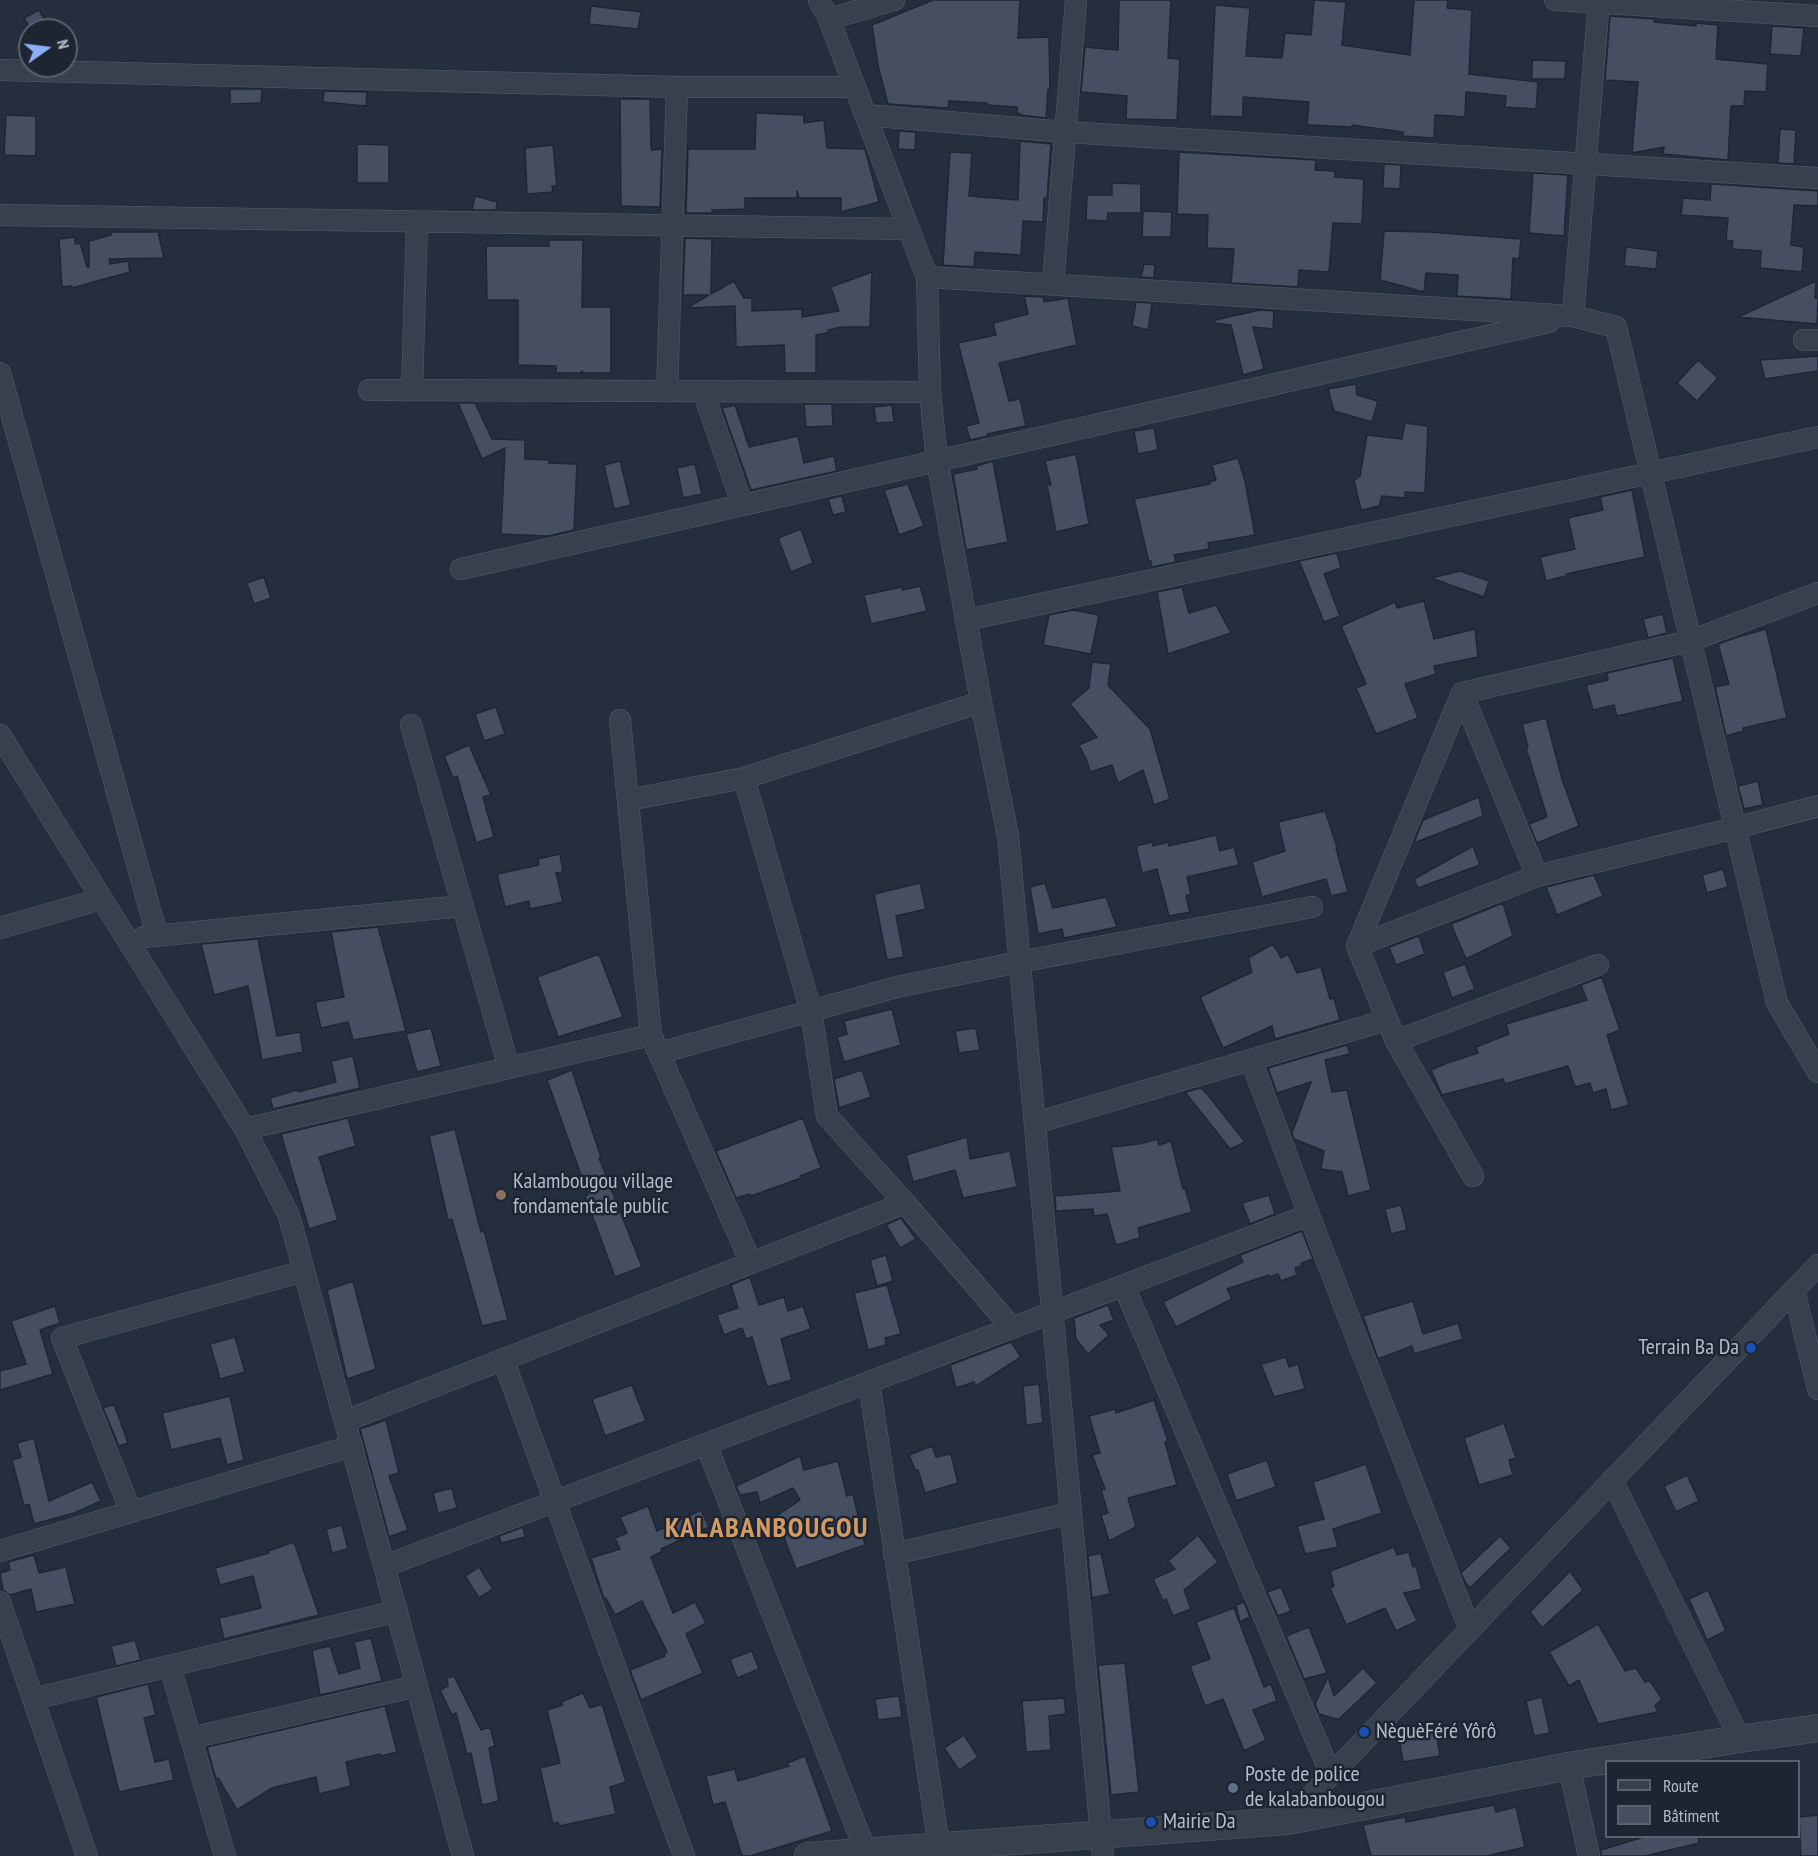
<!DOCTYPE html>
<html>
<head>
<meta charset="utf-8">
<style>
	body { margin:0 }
	#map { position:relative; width:1818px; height:1856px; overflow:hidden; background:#242e3d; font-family:"PT Sans Narrow",sans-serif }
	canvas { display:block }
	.legend { position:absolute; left:1605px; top:1760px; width:195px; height:78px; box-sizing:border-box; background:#1d2532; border:2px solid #59616e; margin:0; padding:8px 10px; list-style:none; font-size:18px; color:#b4bbc8 }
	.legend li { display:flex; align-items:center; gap:12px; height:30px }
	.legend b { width:30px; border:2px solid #59616e }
	.north { position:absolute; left:18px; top:18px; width:60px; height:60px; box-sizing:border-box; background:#1d2532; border:2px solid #59616e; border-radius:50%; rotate:76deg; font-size:16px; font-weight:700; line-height:24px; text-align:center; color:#b4bbc8 }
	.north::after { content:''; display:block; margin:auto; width:21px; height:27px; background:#8baff6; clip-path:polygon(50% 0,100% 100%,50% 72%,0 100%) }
</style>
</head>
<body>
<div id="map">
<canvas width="1818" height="1856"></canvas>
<ul class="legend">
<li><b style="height:8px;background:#38404d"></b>Route</li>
<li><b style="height:16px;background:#454f61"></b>Bâtiment</li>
</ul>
<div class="north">N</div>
</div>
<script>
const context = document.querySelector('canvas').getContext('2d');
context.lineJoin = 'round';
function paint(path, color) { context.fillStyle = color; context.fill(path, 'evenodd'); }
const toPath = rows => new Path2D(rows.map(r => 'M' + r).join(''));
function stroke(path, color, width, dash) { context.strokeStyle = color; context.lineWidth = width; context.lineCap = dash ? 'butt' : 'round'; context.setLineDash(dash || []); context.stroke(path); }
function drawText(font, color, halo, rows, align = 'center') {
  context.font = font + ' "PT Sans Narrow",sans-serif'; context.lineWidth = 5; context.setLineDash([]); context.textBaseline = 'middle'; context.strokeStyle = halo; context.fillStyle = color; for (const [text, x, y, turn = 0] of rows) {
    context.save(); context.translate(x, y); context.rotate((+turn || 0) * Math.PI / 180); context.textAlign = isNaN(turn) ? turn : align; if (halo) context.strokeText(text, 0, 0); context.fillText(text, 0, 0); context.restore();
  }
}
const building = toPath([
	[933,0,1020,0,1018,38,1049,37,1050,89,1048,89,1046,118,1021,115,1021,114,1017,113,1017,107,986,105,987,103,949,101,948,108,888,104,878,66,872,25,933,0],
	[1119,0,1171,0,1168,58,1180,59,1177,120,1126,119,1127,96,1081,92,1085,47,1118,50,1119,0],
	[1314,0,1346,2,1342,45,1410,55,1414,0,1448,0,1447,8,1472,10,1469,74,1538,82,1536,109,1505,107,1506,96,1466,92,1465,117,1435,115,1434,138,1403,136,1403,132,1352,125,1352,127,1307,125,1309,102,1243,97,1243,117,1210,116,1215,5,1250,8,1246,56,1282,58,1285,33,1311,35,1314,0],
	[591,6,641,12,638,29,589,24,591,6],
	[39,10,48,25,38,30,31,30,24,18,39,10],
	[1610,16,1654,19,1654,22,1696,26,1696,23,1718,25,1716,59,1768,64,1766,92,1745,91,1744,106,1731,106,1728,160,1663,154,1664,147,1632,153,1638,82,1605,80,1610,16],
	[1772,26,1804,28,1801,56,1770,54,1772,26],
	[1532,60,1566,61,1565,79,1532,79,1532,60],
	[230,89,262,89,261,103,230,104,230,89],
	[324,91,367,92,366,106,323,102,324,91],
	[620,99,650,99,651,147,652,150,662,149,660,207,621,206,620,99],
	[756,113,804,115,804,123,824,120,827,148,865,149,879,202,841,212,841,198,799,198,797,191,797,198,745,198,745,209,712,210,712,213,686,213,688,149,755,149,756,113],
	[6,115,36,116,36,156,4,155,6,115],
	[1780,129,1796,130,1794,164,1778,163,1780,129],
	[899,131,916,132,915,150,898,149,899,131],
	[1020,141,1051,144,1047,198,1044,198,1043,222,1023,221,1021,255,975,252,974,267,943,265,950,152,972,153,969,196,1018,200,1020,141],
	[357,144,389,145,389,183,357,183,357,144],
	[553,145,557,186,552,186,553,192,527,194,525,148,553,145],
	[1179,152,1316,160,1315,170,1335,171,1335,177,1364,179,1362,224,1333,223,1329,272,1299,270,1298,287,1231,283,1234,249,1207,248,1208,215,1177,214,1179,152],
	[1384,164,1401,165,1400,189,1383,188,1384,164],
	[1533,173,1568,175,1564,236,1529,233,1533,173],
	[1112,183,1141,184,1141,213,1108,213,1107,221,1086,220,1087,195,1112,195,1112,183],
	[1711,184,1818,191,1818,206,1794,205,1791,245,1804,247,1802,272,1760,268,1761,251,1732,249,1733,241,1726,240,1728,218,1681,215,1683,198,1710,200,1711,184],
	[475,196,497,202,496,210,472,210,475,196],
	[1143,211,1172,212,1171,237,1142,237,1143,211],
	[1384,231,1430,232,1521,239,1519,259,1513,258,1511,299,1457,296,1458,275,1426,273,1424,292,1380,280,1384,231],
	[111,232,158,232,164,258,109,259,110,264,128,261,130,272,72,288,72,286,62,287,59,239,75,237,75,244,80,243,87,267,89,267,89,241,111,235,111,232],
	[685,238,712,239,711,294,734,281,744,298,752,298,752,311,802,309,802,317,839,311,831,287,872,272,870,327,842,327,828,330,828,333,816,335,816,373,785,373,784,345,736,347,735,306,687,308,709,295,683,295,685,238],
	[549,240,583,240,582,307,611,307,611,373,583,373,582,371,581,373,556,373,556,366,518,365,518,300,487,300,486,246,549,246,549,240],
	[1626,247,1658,251,1656,269,1624,266,1626,247],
	[1144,264,1155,265,1154,278,1141,277,1144,264],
	[1816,281,1815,298,1818,298,1817,324,1738,317,1816,281],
	[1024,296,1043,297,1044,302,1068,298,1077,345,999,363,1009,401,1020,399,1026,426,987,434,988,436,970,440,966,426,979,423,958,343,996,335,993,323,1028,314,1024,296],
	[1136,302,1152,303,1148,330,1132,326,1136,302],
	[1260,310,1274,311,1273,329,1253,327,1264,369,1243,375,1231,325,1215,323,1215,320,1260,310],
	[1818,356,1818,371,1765,379,1760,360,1818,356],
	[1698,360,1718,378,1697,401,1677,383,1698,360],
	[1356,384,1357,395,1378,401,1372,422,1334,411,1328,389,1356,384],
	[458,403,475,403,492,439,525,440,525,459,549,460,549,463,577,464,574,530,548,536,501,534,505,448,482,459,458,403],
	[804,404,832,404,833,426,806,427,804,404],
	[735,405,749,447,798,436,804,463,834,456,837,471,751,490,722,408,735,405],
	[892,405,894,422,876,423,874,407,892,405],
	[1405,423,1428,426,1425,493,1405,492,1405,498,1382,496,1379,506,1361,510,1354,481,1360,476,1367,435,1402,439,1405,423],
	[1154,428,1158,450,1138,454,1134,431,1154,428],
	[1076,454,1089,524,1056,532,1047,485,1051,485,1045,461,1076,454],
	[1238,458,1245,481,1255,535,1208,543,1209,549,1174,555,1176,562,1152,567,1151,561,1149,562,1134,499,1210,484,1209,482,1216,480,1212,465,1238,458],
	[620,461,631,505,614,509,604,465,620,461],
	[993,461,1008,542,966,550,953,474,977,469,976,466,993,461],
	[695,464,702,494,683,498,677,468,695,464],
	[908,484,924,526,899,535,884,490,908,484],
	[1632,490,1645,557,1566,574,1566,576,1546,581,1540,557,1575,549,1568,518,1603,510,1600,497,1632,490],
	[842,496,846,512,833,515,828,499,842,496],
	[801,529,813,563,791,572,778,538,801,529],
	[1337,553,1341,568,1324,574,1340,616,1324,622,1299,561,1337,553],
	[1460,571,1489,581,1484,597,1431,578,1460,571],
	[264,577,271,598,254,604,247,583,264,577],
	[920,586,927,611,871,624,864,595,902,587,902,590,920,586],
	[1182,587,1189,613,1216,605,1231,633,1168,654,1157,592,1182,587],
	[1424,601,1434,639,1475,629,1478,657,1434,666,1436,674,1405,684,1418,718,1376,734,1356,688,1366,684,1341,626,1395,602,1397,608,1424,601],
	[1073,610,1099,615,1091,654,1043,645,1049,615,1073,610],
	[1663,614,1667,633,1648,638,1643,619,1663,614],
	[1766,629,1787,718,1743,728,1744,731,1726,736,1715,687,1729,684,1718,644,1741,636,1766,629],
	[1673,658,1683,701,1617,716,1614,705,1593,710,1586,685,1608,680,1607,673,1673,658],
	[1092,662,1111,664,1108,685,1150,729,1170,799,1154,805,1143,770,1118,783,1112,765,1090,772,1087,761,1079,745,1097,737,1070,704,1089,688,1092,662],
	[496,707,505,734,484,741,475,714,496,707],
	[1546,718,1562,779,1579,826,1537,843,1529,824,1547,817,1526,748,1528,747,1522,724,1546,718],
	[469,745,491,795,483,797,494,837,476,843,457,776,453,778,444,756,469,745],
	[1758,781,1763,805,1744,809,1738,786,1758,781],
	[1479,797,1483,816,1414,843,1423,820,1479,797],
	[1325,811,1337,847,1336,848,1348,892,1331,896,1326,879,1262,897,1252,862,1285,851,1278,822,1325,811],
	[1216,835,1220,851,1234,847,1239,865,1187,877,1191,894,1186,896,1190,912,1169,916,1157,869,1142,873,1136,846,1152,842,1153,846,1168,842,1169,846,1216,835],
	[1473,846,1480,865,1418,888,1414,879,1473,846],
	[560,854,563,872,556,873,563,902,530,909,529,901,505,907,497,874,539,865,538,859,560,854],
	[1723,869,1728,887,1707,893,1702,875,1723,869],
	[1594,875,1603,896,1557,915,1546,887,1594,875],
	[920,883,926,909,896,916,904,957,887,960,874,894,920,883],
	[1045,883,1053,908,1106,897,1117,927,1064,938,1062,929,1038,934,1030,887,1045,883],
	[1503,903,1513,936,1466,959,1451,924,1503,903],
	[378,927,406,1031,353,1040,348,1022,321,1028,315,1002,344,997,331,932,378,927],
	[1419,936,1425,954,1396,965,1389,947,1419,936],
	[258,939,277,1036,300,1032,303,1052,262,1060,248,986,214,995,201,944,258,939],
	[1273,944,1281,958,1288,954,1297,973,1321,967,1330,999,1334,998,1340,1020,1275,1039,1272,1026,1223,1048,1200,997,1252,972,1248,958,1273,944],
	[599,954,623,1017,558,1037,537,977,599,954],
	[1465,964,1475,989,1452,998,1443,972,1465,964],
	[1602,977,1620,1030,1607,1035,1629,1105,1611,1110,1606,1089,1593,1093,1590,1083,1575,1087,1568,1066,1505,1084,1503,1079,1442,1095,1431,1070,1447,1063,1478,1053,1476,1047,1509,1034,1506,1024,1587,1000,1581,985,1602,977],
	[892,1009,901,1045,844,1062,837,1037,847,1034,844,1021,892,1009],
	[431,1028,441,1066,417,1072,406,1034,431,1028],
	[976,1028,980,1050,959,1053,955,1031,976,1028],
	[1347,1045,1350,1054,1325,1060,1332,1092,1347,1090,1371,1190,1348,1196,1342,1172,1321,1169,1324,1151,1294,1139,1292,1133,1311,1082,1277,1093,1268,1068,1347,1045],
	[353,1056,360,1088,273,1109,270,1098,297,1090,298,1092,336,1082,331,1061,353,1056],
	[572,1070,601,1157,599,1158,642,1267,615,1277,585,1196,588,1195,547,1080,572,1070],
	[862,1070,871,1097,839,1108,834,1079,862,1070],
	[1201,1088,1208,1095,1245,1142,1230,1149,1185,1092,1201,1088],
	[348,1118,356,1146,319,1157,338,1220,309,1229,281,1134,348,1118],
	[803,1118,821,1168,800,1176,801,1178,751,1196,750,1194,736,1198,716,1151,803,1118],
	[455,1129,481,1232,484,1231,508,1320,482,1326,452,1219,448,1220,429,1136,455,1129],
	[967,1137,970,1159,1010,1151,1017,1187,963,1198,955,1170,913,1182,906,1155,967,1137],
	[1157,1139,1159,1145,1171,1141,1183,1189,1185,1188,1192,1212,1138,1228,1140,1238,1116,1245,1107,1214,1094,1216,1093,1209,1056,1211,1055,1196,1120,1191,1111,1147,1139,1144,1157,1139],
	[1269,1195,1275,1214,1250,1224,1242,1203,1269,1195],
	[1401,1205,1407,1230,1391,1234,1385,1209,1401,1205],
	[901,1218,916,1239,900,1248,886,1225,901,1218],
	[1302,1231,1313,1259,1301,1263,1302,1266,1295,1268,1297,1275,1281,1281,1278,1274,1270,1277,1269,1275,1227,1289,1232,1299,1176,1327,1163,1302,1243,1262,1240,1255,1302,1231],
	[886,1255,893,1281,877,1286,870,1260,886,1255],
	[750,1277,759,1305,784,1297,788,1311,803,1306,811,1329,781,1339,792,1380,767,1387,752,1337,746,1339,742,1328,724,1335,717,1315,738,1308,731,1285,750,1277],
	[353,1281,376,1369,347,1379,327,1290,353,1281],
	[887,1285,901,1334,885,1338,886,1345,868,1350,854,1293,887,1285],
	[1413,1301,1423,1334,1458,1323,1463,1339,1414,1354,1412,1346,1378,1359,1363,1316,1413,1301],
	[1108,1305,1114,1320,1100,1325,1109,1335,1088,1354,1076,1339,1074,1318,1108,1305],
	[55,1306,60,1323,40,1330,53,1374,0,1390,0,1371,26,1364,11,1321,55,1306],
	[235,1337,245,1372,220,1379,210,1344,235,1337],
	[1011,1342,1021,1357,976,1386,974,1382,956,1388,950,1365,1011,1342],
	[1286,1357,1289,1367,1298,1364,1305,1389,1274,1397,1261,1364,1286,1357],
	[1039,1384,1043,1423,1026,1425,1023,1386,1039,1384],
	[632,1385,646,1421,605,1436,592,1399,632,1385],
	[230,1396,244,1460,227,1465,220,1438,171,1450,162,1413,230,1396],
	[1154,1400,1168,1441,1165,1442,1177,1485,1128,1498,1136,1527,1109,1541,1101,1515,1108,1513,1101,1490,1105,1489,1092,1455,1100,1453,1089,1416,1115,1409,1116,1413,1154,1400],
	[114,1404,128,1443,119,1446,103,1408,114,1404],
	[386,1420,399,1473,389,1476,408,1530,389,1537,360,1429,386,1420],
	[1504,1423,1516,1458,1509,1460,1513,1475,1479,1485,1464,1438,1504,1423],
	[34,1438,49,1501,92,1482,101,1501,74,1513,34,1524,29,1504,24,1506,12,1460,21,1457,17,1443,34,1438],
	[932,1446,936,1457,951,1454,958,1483,925,1493,918,1470,915,1470,909,1455,932,1446],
	[800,1456,804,1470,838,1461,847,1496,853,1494,865,1545,796,1569,783,1535,770,1539,766,1523,800,1500,793,1488,760,1503,757,1492,740,1495,736,1486,800,1456],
	[1267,1460,1276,1487,1236,1501,1227,1474,1267,1460],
	[1366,1464,1382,1513,1333,1529,1338,1547,1305,1554,1297,1526,1324,1519,1313,1482,1366,1464],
	[1687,1475,1699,1501,1676,1512,1664,1486,1687,1475],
	[452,1488,457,1508,438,1513,433,1493,452,1488],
	[648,1506,657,1531,701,1510,709,1527,661,1549,663,1551,651,1557,673,1613,695,1602,706,1623,686,1634,703,1673,641,1700,630,1670,665,1656,664,1654,667,1652,642,1601,615,1615,606,1598,604,1599,591,1558,620,1549,615,1538,627,1533,620,1517,648,1506],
	[342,1525,348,1549,332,1553,326,1529,342,1525],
	[523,1527,525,1537,501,1543,499,1536,523,1527],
	[1198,1535,1218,1562,1184,1590,1191,1609,1173,1616,1166,1599,1163,1601,1153,1579,1175,1569,1168,1561,1198,1535],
	[1500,1536,1511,1548,1470,1588,1465,1582,1461,1573,1500,1536],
	[294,1542,319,1615,224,1639,219,1618,261,1608,253,1576,220,1585,215,1568,269,1553,268,1551,294,1542],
	[1394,1547,1397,1555,1409,1552,1413,1567,1416,1566,1422,1589,1404,1593,1417,1621,1396,1631,1385,1608,1346,1625,1330,1588,1334,1586,1330,1571,1394,1547],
	[1101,1553,1110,1594,1092,1598,1088,1556,1101,1553],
	[34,1555,39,1573,66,1567,75,1604,36,1612,31,1589,10,1595,3,1590,0,1573,10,1570,8,1562,34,1555],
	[479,1567,493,1589,479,1598,465,1576,479,1567],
	[1570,1571,1583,1590,1542,1628,1530,1612,1570,1571],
	[1281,1587,1291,1611,1278,1616,1267,1592,1281,1587],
	[1708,1590,1726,1631,1707,1640,1689,1599,1708,1590],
	[1244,1602,1250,1617,1240,1622,1236,1605,1244,1602],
	[1234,1608,1264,1687,1271,1684,1277,1701,1253,1710,1266,1740,1244,1751,1223,1699,1205,1706,1190,1666,1210,1659,1196,1622,1234,1608],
	[1598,1624,1625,1671,1636,1668,1645,1682,1650,1681,1662,1699,1655,1706,1658,1712,1598,1724,1579,1680,1569,1686,1549,1652,1598,1624],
	[1309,1627,1327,1673,1304,1679,1286,1636,1309,1627],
	[371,1638,382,1681,320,1695,312,1650,330,1646,339,1674,360,1668,354,1642,371,1638],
	[135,1640,141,1660,116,1666,111,1646,135,1640],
	[752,1651,759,1669,737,1678,730,1659,752,1651],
	[1125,1663,1139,1792,1111,1795,1098,1665,1125,1663],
	[1363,1668,1377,1683,1340,1718,1340,1720,1319,1714,1315,1704,1328,1677,1334,1696,1363,1668],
	[454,1676,481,1730,490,1727,495,1746,489,1748,499,1801,482,1805,471,1753,467,1754,456,1713,452,1715,440,1690,448,1686,447,1678,454,1676],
	[148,1684,156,1715,144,1718,155,1762,169,1759,174,1780,119,1792,96,1697,148,1684],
	[583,1693,590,1708,602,1704,626,1782,610,1787,616,1814,559,1826,558,1822,553,1824,540,1768,560,1763,547,1710,563,1705,561,1702,583,1693],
	[899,1696,902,1717,878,1720,875,1699,899,1696],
	[1542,1697,1550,1733,1534,1736,1526,1701,1542,1697],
	[1064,1698,1066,1714,1049,1716,1051,1750,1026,1752,1022,1701,1064,1698],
	[385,1706,397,1752,381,1756,380,1754,346,1762,351,1786,319,1794,316,1777,272,1788,237,1810,218,1778,216,1779,207,1747,385,1706],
	[1436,1732,1440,1756,1403,1762,1399,1738,1436,1732],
	[964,1735,978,1757,959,1770,944,1748,964,1735],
	[805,1756,832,1831,750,1856,742,1856,725,1802,713,1805,706,1776,735,1769,738,1781,789,1766,787,1763,805,1756],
	[1494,1805,1496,1812,1516,1807,1525,1847,1486,1856,1371,1856,1363,1825,1405,1817,1406,1822,1494,1805],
	[1818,1815,1818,1856,1801,1856,1799,1817,1818,1815],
	[1647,1836,1698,1836,1699,1843,1645,1856,1601,1856,1601,1850,1647,1836]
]);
const minor = toPath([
	[819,0,829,19,927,277,930,392,937,460,981,702,1008,836,1103,1856],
	[1555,0,1818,16],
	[829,19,894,0],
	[0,70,677,87,855,87],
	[865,115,1066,132,1818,178],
	[0,215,909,229],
	[927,277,1573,316,1616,327,1777,1003,1818,1072],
	[1053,284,1076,0],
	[1573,316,1599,0],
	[1804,340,1818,340],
	[0,373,157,935],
	[369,390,930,392],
	[412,390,417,222],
	[667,391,677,87],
	[703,391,742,504],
	[461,569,1549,322],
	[966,620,1818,437],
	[1462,693,1357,946,1396,1041,1473,1176],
	[1462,693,1690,641,1818,593],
	[1462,693,1537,876],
	[620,720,651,1035,751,1263],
	[411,725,509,1068],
	[0,735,245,1129,289,1216,463,1856],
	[744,778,811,1011,827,1116,905,1203,1012,1328],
	[628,800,744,778,981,702],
	[0,928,101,899],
	[144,937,463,906],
	[1357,946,1537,876,1735,828,1818,806],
	[1396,1041,1598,965],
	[659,1053,897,987,1019,962,1312,907],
	[1251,1060,1309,1215,1470,1630],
	[1035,1123,1387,1020],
	[245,1129,651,1035],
	[1124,1286,1331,1775],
	[1794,1290,1818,1389],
	[503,1359,684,1856],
	[869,1382,939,1846],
	[345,1421,905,1203],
	[706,1444,866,1852],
	[1612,1480,1740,1739],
	[131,1512,62,1338,304,1271],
	[0,1551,352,1446],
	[894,1554,1071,1513],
	[385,1566,1309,1215],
	[0,1602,87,1856],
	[170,1666,225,1856],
	[33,1699,397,1611],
	[191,1738,417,1686],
	[1569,1766,1589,1856],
	[1287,1821,1818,1265]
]);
const tertiary = toPath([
	[808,1856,1287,1821,1569,1766,1740,1739,1818,1728]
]);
const markers = [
	[501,1195,6,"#8d6e63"],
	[1751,1348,6,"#1a4fb4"],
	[1364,1732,6,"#1a4fb4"],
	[1233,1788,6,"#5c6f8a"],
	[1151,1822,6,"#1a4fb4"]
];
const poiNames = [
	["Kalambougou village",513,1182],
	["fondamentale public",513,1207],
	["Terrain Ba Da",1739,1348,"right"],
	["NèguèFéré Yôrô",1376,1732],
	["Poste de police",1245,1775],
	["de kalabanbougou",1245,1800],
	["Mairie Da",1163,1822]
];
const districtNames = [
	["KALABANBOUGOU",767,1529]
];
paint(building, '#454f61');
stroke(building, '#1f2734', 1.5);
stroke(minor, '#565e6b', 22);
stroke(tertiary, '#565e6b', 28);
stroke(minor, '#38404d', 21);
stroke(tertiary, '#38404d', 27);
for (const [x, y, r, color] of markers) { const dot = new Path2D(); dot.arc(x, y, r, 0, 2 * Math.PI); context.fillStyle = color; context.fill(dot); stroke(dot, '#1d2532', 2); }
drawText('22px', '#b4bbc8', '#1d2532', poiNames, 'left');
context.letterSpacing = '1.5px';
drawText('bold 28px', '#d39a64', '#1d2532', districtNames);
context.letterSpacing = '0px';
</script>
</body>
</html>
